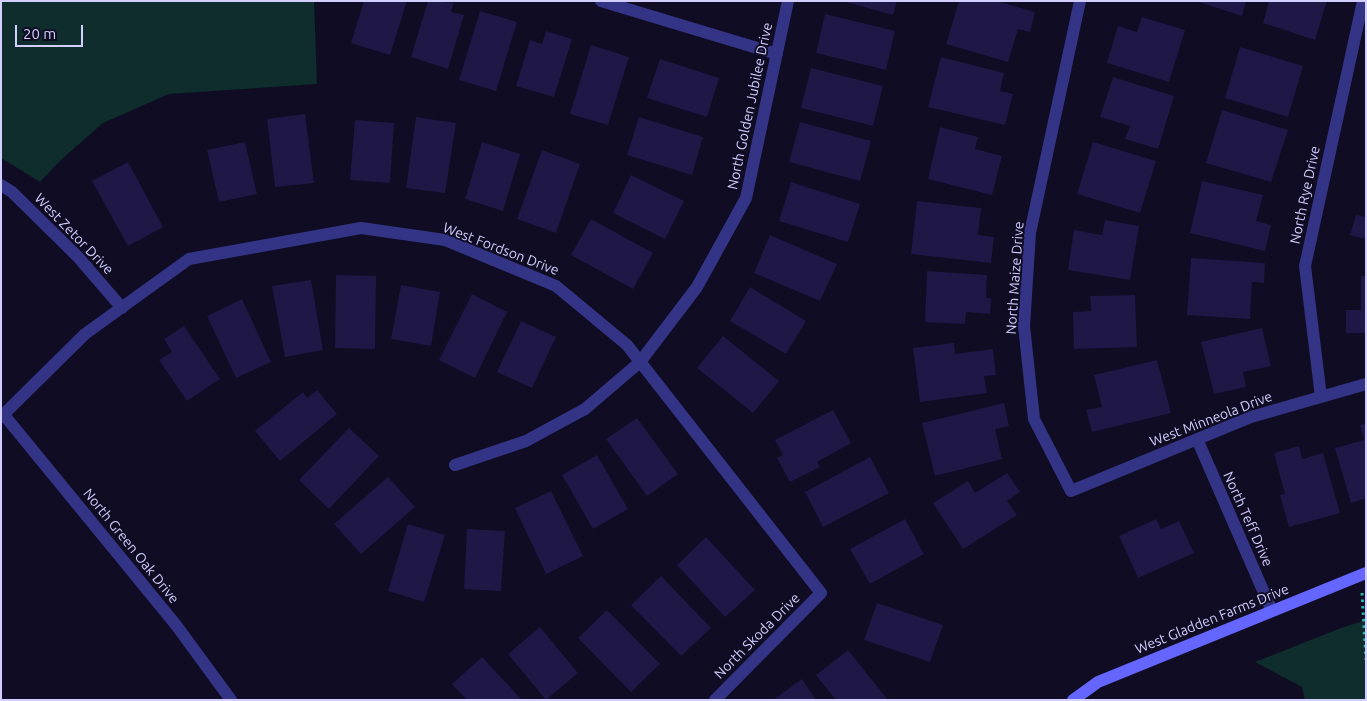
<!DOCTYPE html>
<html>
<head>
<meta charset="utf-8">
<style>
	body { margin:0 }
	#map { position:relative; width:1367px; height:701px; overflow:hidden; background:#0f0c23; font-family:Ubuntu,sans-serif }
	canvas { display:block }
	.frame { position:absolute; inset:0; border:2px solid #d2ceff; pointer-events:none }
	.scale { position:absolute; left:15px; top:25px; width:68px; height:22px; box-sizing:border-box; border:2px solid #d2ceff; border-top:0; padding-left:6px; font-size:15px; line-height:18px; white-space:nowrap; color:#d2ceff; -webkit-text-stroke:4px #0f0c23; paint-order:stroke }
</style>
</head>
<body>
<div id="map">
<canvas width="1367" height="701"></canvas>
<div class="frame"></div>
<div class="scale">20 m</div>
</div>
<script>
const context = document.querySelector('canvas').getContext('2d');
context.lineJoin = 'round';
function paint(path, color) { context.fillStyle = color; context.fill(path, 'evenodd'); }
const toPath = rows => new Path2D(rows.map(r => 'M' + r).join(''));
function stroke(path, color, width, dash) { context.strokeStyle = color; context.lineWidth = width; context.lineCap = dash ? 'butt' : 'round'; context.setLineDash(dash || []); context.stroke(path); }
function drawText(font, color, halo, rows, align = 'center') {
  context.font = font + ' Ubuntu,sans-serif'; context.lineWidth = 4; context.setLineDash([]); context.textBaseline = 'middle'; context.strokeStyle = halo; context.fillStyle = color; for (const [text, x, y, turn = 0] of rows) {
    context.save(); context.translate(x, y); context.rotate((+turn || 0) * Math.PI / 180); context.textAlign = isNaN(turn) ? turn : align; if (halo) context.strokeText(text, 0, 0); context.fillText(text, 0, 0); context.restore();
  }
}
const green = toPath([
	[1,1,314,1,317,84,169,94,103,123,62,159,40,182,1,158],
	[1366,620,1366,700,1305,700,1302,687,1255,662,1341,628]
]);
const building = toPath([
	[364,1,407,1,390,55,351,43],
	[428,1,454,3,451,12,464,15,448,69,411,57],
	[842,1,897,1,893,15],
	[959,1,997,1,1035,12,1030,32,1018,29,1008,62,946,44],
	[1196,1,1246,1,1242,16],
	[1269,1,1327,1,1315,40,1263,23],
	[480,11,517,22,496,91,459,80],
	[825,14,895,31,886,70,816,53],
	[1142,17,1185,30,1169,82,1107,63,1118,26,1137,32],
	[546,31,572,39,554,97,516,86,530,40,542,44],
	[591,45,629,57,608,125,570,114],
	[1240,47,1303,66,1288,117,1225,98],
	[941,57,1004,73,1000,91,1013,94,1005,125,928,107],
	[660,59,719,78,707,117,647,98],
	[811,68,883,86,873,126,801,108],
	[1113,77,1174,96,1158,149,1125,139,1130,126,1100,117],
	[1222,110,1288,130,1271,182,1206,163],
	[305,114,314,183,275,187,267,119],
	[416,117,456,123,445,193,406,188],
	[639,117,703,137,692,175,627,155],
	[355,120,394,123,390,183,350,180],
	[800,122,871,141,860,181,789,162],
	[940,127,978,137,975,149,1002,156,992,195,928,179],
	[245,142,257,194,219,202,207,150],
	[482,142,520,154,503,211,465,199],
	[1093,142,1156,161,1140,213,1077,194],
	[542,150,580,164,556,233,517,219],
	[128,162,163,227,128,246,92,181],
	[631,175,684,201,665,239,613,213],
	[1202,181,1263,195,1256,221,1271,225,1265,251,1190,233],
	[791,182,860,204,848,242,779,221],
	[917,201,981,208,978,235,994,237,991,263,911,254],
	[1356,215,1366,217,1366,239,1350,235],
	[591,219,653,253,633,289,571,255],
	[1105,220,1139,226,1130,280,1068,270,1074,230,1102,235],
	[770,235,837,264,820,301,754,273],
	[1191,258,1265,263,1264,283,1252,282,1250,319,1187,315],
	[927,271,987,275,986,298,991,298,990,314,966,312,965,324,925,322],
	[336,275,376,276,375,349,335,348],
	[1361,276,1366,276,1366,333,1346,333,1346,310,1361,310],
	[311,280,323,350,285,357,272,286],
	[401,285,440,292,431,346,391,339],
	[750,287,806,321,786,354,730,321],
	[472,294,507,312,475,378,439,360],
	[1135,295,1137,347,1074,349,1073,312,1091,311,1090,296],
	[242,299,271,362,236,378,207,316],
	[521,321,556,337,532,388,497,372],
	[184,326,220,379,187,401,159,360,172,352,164,339],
	[1262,328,1271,366,1243,372,1246,387,1214,394,1201,342],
	[723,336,779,381,753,413,697,368],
	[954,343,955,354,993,349,996,375,984,376,987,393,920,402,913,348],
	[1157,360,1171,413,1092,432,1086,410,1102,407,1094,375],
	[317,390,337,414,280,461,255,431,303,392,307,398],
	[1004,403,1009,426,995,429,1002,459,935,476,922,423],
	[833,410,851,443,817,462,820,467,790,482,777,458,783,455,775,440],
	[637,418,678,474,647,496,606,439],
	[1366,423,1366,498,1351,503,1335,448,1364,440,1360,425],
	[349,428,379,456,329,509,299,480],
	[1299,446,1302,459,1323,453,1340,513,1289,527,1280,495,1285,494,1274,453],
	[597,455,628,509,593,529,562,475],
	[870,457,889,493,823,527,805,492],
	[1007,473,1020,492,1007,501,1017,515,963,549,933,503,968,481,975,493],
	[388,477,415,507,361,554,334,524],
	[551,491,583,556,546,574,515,508],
	[905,519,924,554,870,584,850,549],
	[1156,519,1161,529,1179,521,1194,553,1138,578,1119,536],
	[408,524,445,535,424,602,388,591],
	[467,529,505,531,501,591,464,589],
	[706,537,755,590,725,617,677,565],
	[661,576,711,628,681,656,631,605],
	[877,603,943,625,930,662,864,640],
	[607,610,660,664,631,692,578,638],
	[540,627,578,673,546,700,508,654],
	[848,650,888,700,836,700,816,675],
	[482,657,522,700,467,700,452,684],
	[802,679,816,700,773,700]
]);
const path = toPath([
	[1362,593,1366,660]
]);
const street = toPath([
	[601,1,777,54],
	[1080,1,1030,233,1024,326,1034,419,1071,491,1251,417,1366,384],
	[1,185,12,192,78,257,122,308],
	[1321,397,1305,266,1363,1],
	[4,415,176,625,231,700],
	[1,417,85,334,189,259,361,228,445,240,556,286,627,345,821,593,715,700],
	[1197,439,1272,611],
	[455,465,526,441,585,409,640,362,697,287,746,198,788,1]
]);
const secondary = toPath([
	[1073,700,1098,682,1366,573]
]);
const streetNames = [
	["North Golden Jubilee Drive",750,106,-78],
	["North Rye Drive",1305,195,-78],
	["West Zetor Drive",74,234,46],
	["West Fordson Drive",501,249,21],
	["North Maize Drive",1015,278,-86],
	["West Minneola Drive",1211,419,-21],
	["North Teff Drive",1248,519,66],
	["North Green Oak Drive",131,546,51],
	["West Gladden Farms Drive",1212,619,-22],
	["North Skoda Drive",757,636,-45]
];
paint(green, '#0f2d2c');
paint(building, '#1f1745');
stroke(path, '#25bcaf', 3, [2.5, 4]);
stroke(street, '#343486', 12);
stroke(secondary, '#6565ff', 12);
drawText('14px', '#d2ceff', '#0f0c23', streetNames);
</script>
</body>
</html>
